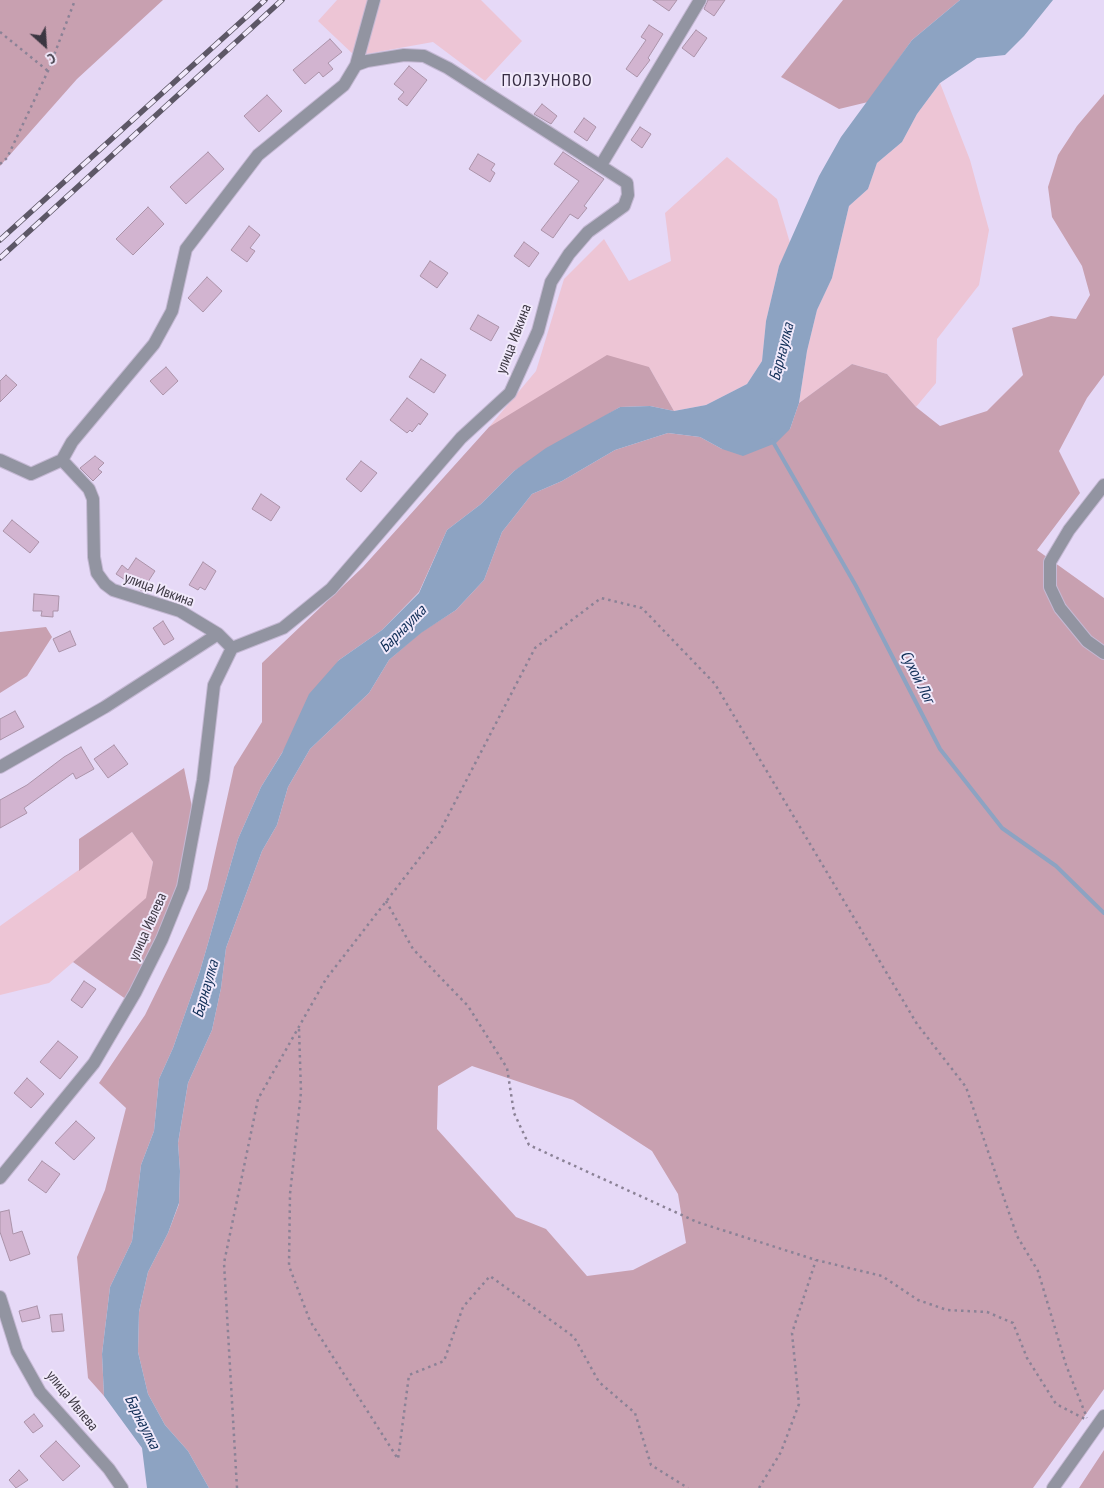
<!DOCTYPE html>
<html>
<head>
<meta charset="utf-8">
<style>
	body { margin:0 }
	#map { position:relative; width:1104px; height:1488px; overflow:hidden; background:#e6d9f7; font-family:"PT Sans Narrow",sans-serif }
	canvas { display:block }
	.north { position:absolute; left:20px; top:20px; width:50px; height:50px; -webkit-text-stroke:4px #f1e9fb; paint-order:stroke; rotate:154deg; font-size:14px; font-weight:700; line-height:20px; text-align:center; color:#3b3641 }
	.north::after { content:''; display:block; margin:auto; width:18px; height:22px; background:#3b3641; clip-path:polygon(50% 0,100% 100%,50% 72%,0 100%) }
</style>
</head>
<body>
<div id="map">
<canvas width="1104" height="1488"></canvas>
<div class="north">С</div>
</div>
<script>
const context = document.querySelector('canvas').getContext('2d');
context.lineJoin = 'round';
function paint(path, color) { context.fillStyle = color; context.fill(path, 'evenodd'); }
const toPath = rows => new Path2D(rows.map(r => 'M' + r).join(''));
function stroke(path, color, width, dash) { context.strokeStyle = color; context.lineWidth = width; context.lineCap = dash ? 'butt' : 'round'; context.setLineDash(dash || []); context.stroke(path); }
function drawText(font, color, halo, rows, align = 'center') {
  context.font = font + ' "PT Sans Narrow",sans-serif'; context.lineWidth = 4; context.setLineDash([]); context.textBaseline = 'middle'; context.strokeStyle = halo; context.fillStyle = color; for (const [text, x, y, turn = 0] of rows) {
    context.save(); context.translate(x, y); context.rotate((+turn || 0) * Math.PI / 180); context.textAlign = isNaN(turn) ? turn : align; if (halo) context.strokeText(text, 0, 0); context.fillText(text, 0, 0); context.restore();
  }
}
const green = toPath([
	[337,0,481,0,522,41,485,81,433,42,355,56,318,21],
	[940,83,970,160,989,230,979,285,937,339,936,383,916,407,887,374,852,364,799,403,807,351,817,310,832,278,849,206,868,189,877,163,902,142,917,114],
	[727,157,777,199,790,243,779,266,766,321,762,361,747,384,706,405,674,411,649,367,489,427,536,371,564,279,604,239,629,281,671,261,665,213],
	[132,832,153,862,147,898,49,983,0,995,0,926]
]);
const forest = toPath([
	[0,0,163,0,77,79,0,166],
	[843,0,960,0,912,40,868,102,839,109,781,77],
	[1104,94,1104,375,1087,398,1059,451,1080,493,1037,550,1104,598,1104,1389,1033,1488,209,1488,188,1451,165,1425,148,1394,138,1352,139,1312,148,1272,168,1233,179,1204,180,1171,178,1143,188,1083,212,1030,221,988,226,948,262,851,277,825,288,787,310,749,369,693,389,660,420,633,456,610,484,580,502,532,532,494,562,481,615,450,668,433,700,437,722,449,790,429,799,403,852,364,887,374,916,407,940,426,987,411,1023,375,1012,328,1051,316,1076,319,1090,295,1082,266,1052,217,1048,187,1058,155,1077,126],
	[472,1066,573,1100,652,1151,678,1194,686,1243,633,1270,587,1276,546,1229,516,1217,437,1129,438,1086],
	[607,355,649,367,674,411,650,406,620,407,514,471,481,504,447,530,419,592,382,630,339,660,261,787,238,839,200,971,173,1048,159,1079,154,1131,141,1165,132,1241,110,1287,102,1354,104,1396,88,1378,77,1257,105,1190,126,1108,99,1083,145,1015,207,889,234,767,262,722,262,663,363,567,489,427],
	[46,627,52,637,27,676,0,693,0,632],
	[184,768,192,807,179,897,130,1002,73,962,146,898,153,862,132,832,79,871,79,839],
	[1104,1450,1104,1488,1079,1488]
]);
const water = toPath([
	[960,0,1053,0,1024,36,1005,55,977,58,940,83,917,114,902,142,877,163,868,189,849,206,832,278,817,310,807,351,799,403,790,429,776,443,743,456,722,449,700,437,668,433,615,450,562,481,532,494,502,532,484,580,456,610,421,633,389,660,369,693,310,749,288,787,277,825,262,851,226,948,221,988,212,1030,188,1083,178,1143,180,1171,179,1203,168,1233,148,1272,139,1312,138,1352,148,1394,165,1425,188,1451,209,1488,147,1488,142,1448,104,1396,102,1354,110,1287,132,1241,141,1165,154,1131,159,1079,173,1048,200,971,238,839,261,787,282,753,309,694,339,660,382,630,419,593,447,530,481,504,514,471,546,448,620,407,650,406,674,411,706,405,747,384,762,361,766,321,779,266,819,176,841,137,912,40]
]);
const stream = toPath([
	[772,440,856,586,940,749,1002,828,1056,866,1104,913]
]);
const building = toPath([
	[653,0,677,0,669,11,653,0],
	[708,0,725,0,714,16,704,9,708,0],
	[649,25,663,34,648,58,650,60,637,77,626,69,646,40,641,37,649,25],
	[696,30,707,38,694,57,682,48,696,30],
	[330,39,342,52,328,63,333,69,323,77,319,72,305,84,293,70,330,39],
	[409,66,427,80,407,106,398,99,404,92,394,84,409,66],
	[267,95,282,111,259,132,244,116,267,95],
	[542,104,557,116,551,124,534,114,542,104],
	[584,118,596,127,587,141,574,132,584,118],
	[640,127,651,134,642,148,631,140,640,127],
	[208,152,224,169,186,204,170,187,208,152],
	[563,152,604,179,584,206,587,208,578,219,570,214,553,238,541,230,579,181,554,164,563,152],
	[478,154,495,164,491,170,495,173,490,182,469,169,478,154],
	[148,207,164,224,133,255,116,239,148,207],
	[249,226,260,235,250,248,255,251,247,262,231,250,249,226],
	[524,242,539,253,529,267,514,256,524,242],
	[430,261,448,273,437,288,420,276,430,261],
	[207,277,222,291,203,312,188,298,207,277],
	[478,315,499,327,491,341,470,329,478,315],
	[421,359,446,375,434,393,409,377,421,359],
	[166,367,178,381,163,395,150,381,166,367],
	[6,375,17,385,0,402,0,381,6,375],
	[407,398,428,414,420,425,419,423,412,432,410,430,407,433,390,420,407,398],
	[95,456,104,463,98,469,102,472,93,481,80,468,95,456],
	[361,461,377,473,361,492,346,479,361,461],
	[261,494,280,507,271,521,252,509,261,494],
	[12,520,39,542,30,553,3,531,12,520],
	[136,558,155,571,142,591,116,574,122,565,128,570,136,558],
	[203,562,216,571,205,590,200,587,198,590,189,585,203,562],
	[34,594,59,596,58,611,53,611,53,617,41,616,42,611,33,611,34,594],
	[163,621,174,639,164,645,153,628,163,621],
	[70,631,76,645,59,652,53,639,70,631],
	[15,711,24,727,0,740,0,719,15,711],
	[114,745,128,764,108,778,94,759,114,745],
	[81,747,94,769,76,779,73,773,24,808,27,813,0,828,0,800,27,785,64,757,81,747],
	[84,981,96,989,82,1008,71,1000,84,981],
	[58,1041,78,1057,60,1079,40,1062,58,1041],
	[27,1078,44,1094,31,1108,14,1093,27,1078],
	[76,1121,95,1138,74,1160,55,1143,76,1121],
	[42,1161,60,1174,46,1193,28,1180,42,1161],
	[9,1210,13,1234,22,1231,30,1254,10,1261,0,1232,0,1212,9,1210],
	[37,1306,40,1318,22,1322,19,1311,37,1306],
	[62,1314,64,1331,52,1332,50,1315,62,1314],
	[34,1414,43,1426,33,1433,24,1422,34,1414],
	[56,1441,80,1466,63,1481,40,1456,56,1441],
	[19,1470,28,1480,16,1488,9,1480,19,1470]
]);
const path = toPath([
	[0,32,48,71],
	[0,164,7,158,48,71,75,0],
	[386,901,413,949,468,1006,507,1068,514,1113,529,1145,697,1222,816,1260,882,1276,918,1300,947,1310,987,1312,1013,1323,1027,1358,1056,1404,1087,1420],
	[299,1029,301,1092,290,1194,289,1266,310,1321,398,1459,409,1375,444,1361,463,1307,490,1276,574,1337,599,1382,635,1413,651,1465,688,1488],
	[237,1488,224,1263,258,1099,326,979,439,833,535,648,601,598,642,608,715,684,917,1024,966,1087,1017,1236,1038,1271,1066,1365,1087,1418],
	[759,1488,781,1452,799,1404,792,1333,816,1260]
]);
const minor = toPath([
	[404,55,424,56,448,68,627,183,628,195,624,206,588,232,569,254,551,282,538,331,510,393,461,438,331,589,283,628,232,648,218,634,180,611,113,590,105,584,97,573,94,557,93,499,89,489,62,460,72,442,154,344,172,311,186,249,258,155,344,85,356,65,367,61,404,55],
	[356,65,374,0],
	[601,165,700,0],
	[0,460,31,474,62,460],
	[1104,485,1069,530,1050,562,1050,587,1060,608,1087,641,1104,653],
	[0,767,105,707,218,634],
	[0,1178,94,1063,135,993,162,939,183,887,203,780,214,685,232,648],
	[0,1297,17,1351,40,1392,109,1469,122,1488],
	[1053,1488,1104,1416]
]);
const rail = toPath([
	[0,240,265,0],
	[0,258,282,0]
]);
const streetNames = [
	["улица Ивкина",514,339,-69],
	["улица Ивкина",159,590,20],
	["улица Ивлева",148,927,-66],
	["улица Ивлева",72,1401,51]
];
const waterNames = [
	["Барнаулка",782,352,-76],
	["Барнаулка",403,629,-45],
	["Сухой Лог",917,677,63],
	["Барнаулка",206,989,-74],
	["Барнаулка",142,1422,63]
];
const quarterNames = [
	["ПОЛЗУНОВО",547,81]
];
paint(green, '#edc5d5');
paint(forest, '#c8a0b0');
paint(water, '#8da3c2');
stroke(stream, '#8da3c2', 4);
paint(building, '#d2b4d0');
stroke(building, '#ab93a9', 1);
stroke(minor, '#c4b8d3', 14);
stroke(path, '#8b8296', 2.5, [2.5, 4]);
stroke(minor, '#9294a1', 12);
stroke(rail, '#5d5766', 5.5);
stroke(rail, '#f1e9fb', 4, [11]);
drawText('15px', '#3b3641', '#f1e9fb', streetNames);
drawText('italic 16px', '#0e2c55', '#f1e9fb', waterNames);
context.letterSpacing = '1px';
drawText('18px', '#372d44', '#f1e9fb', quarterNames);
context.letterSpacing = '0px';
</script>
</body>
</html>
